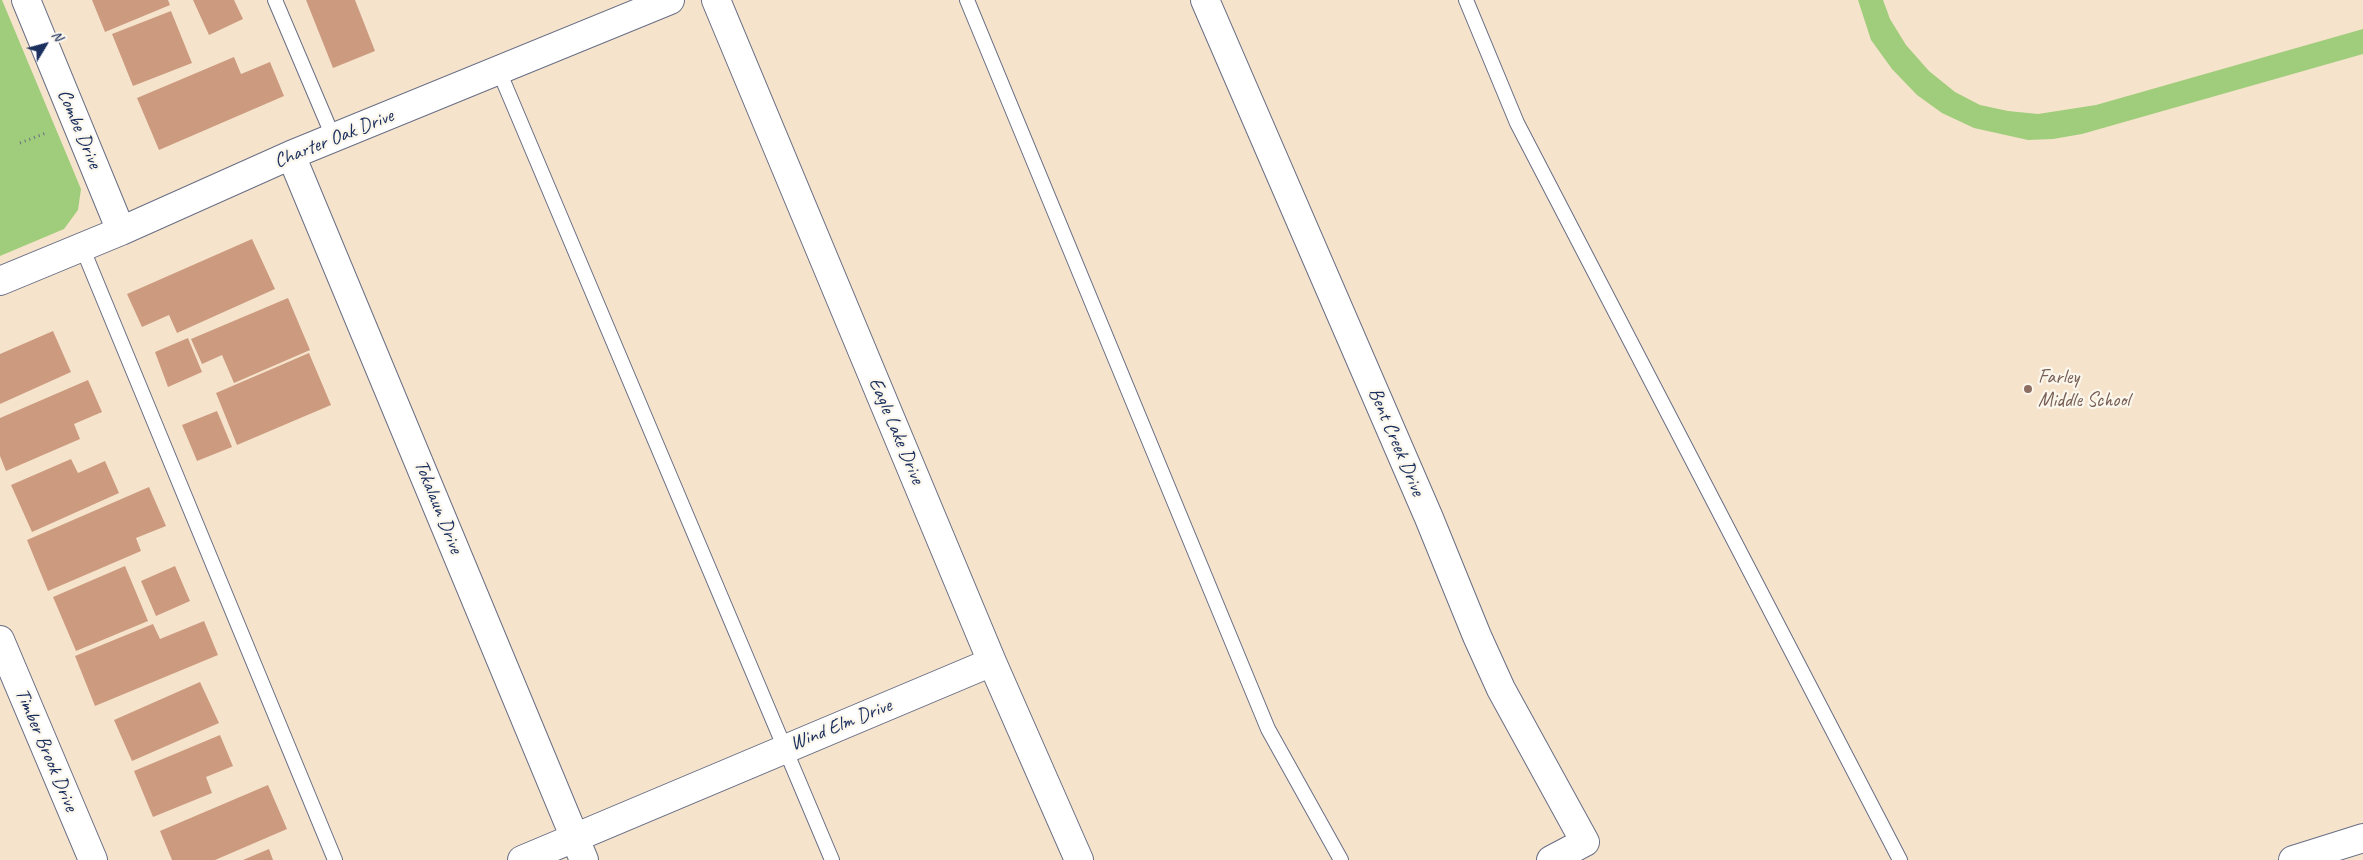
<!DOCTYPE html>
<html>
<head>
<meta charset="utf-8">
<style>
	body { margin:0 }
	#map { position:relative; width:2363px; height:860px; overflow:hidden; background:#f6e3cc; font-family:Caveat,sans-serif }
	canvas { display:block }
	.north { position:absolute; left:20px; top:20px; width:50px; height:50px; -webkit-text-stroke:4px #fbf7ec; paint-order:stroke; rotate:53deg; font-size:14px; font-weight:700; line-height:20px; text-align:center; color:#1b2f5e }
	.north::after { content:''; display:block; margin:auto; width:18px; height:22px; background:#1b2f5e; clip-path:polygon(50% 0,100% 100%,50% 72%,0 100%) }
</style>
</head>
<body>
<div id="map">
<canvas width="2363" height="860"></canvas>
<div class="north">N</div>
</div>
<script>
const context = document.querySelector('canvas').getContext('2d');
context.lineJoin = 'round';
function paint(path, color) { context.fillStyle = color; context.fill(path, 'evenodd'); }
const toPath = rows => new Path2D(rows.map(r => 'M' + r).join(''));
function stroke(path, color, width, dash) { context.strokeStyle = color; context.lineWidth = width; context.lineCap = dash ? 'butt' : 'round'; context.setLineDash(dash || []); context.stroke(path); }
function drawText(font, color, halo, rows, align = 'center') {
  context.font = font + ' Caveat,sans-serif'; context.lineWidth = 4.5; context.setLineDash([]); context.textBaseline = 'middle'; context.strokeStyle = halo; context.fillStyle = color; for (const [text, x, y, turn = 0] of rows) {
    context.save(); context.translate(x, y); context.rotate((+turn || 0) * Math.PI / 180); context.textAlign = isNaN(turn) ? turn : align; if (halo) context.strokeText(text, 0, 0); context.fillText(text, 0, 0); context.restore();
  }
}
const green = toPath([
	[0,0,2,0,81,189,78,210,64,229,0,256],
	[1858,0,1883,0,1890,19,1906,45,1929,71,1955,92,1980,105,2008,111,2038,114,2096,105,2363,29,2363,54,2082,134,2053,139,2028,140,1974,128,1942,113,1917,95,1892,69,1871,40]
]);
const building = toPath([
	[92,0,168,0,170,5,105,32],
	[193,0,234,0,243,19,209,35],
	[306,0,355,0,375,51,333,68],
	[171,11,192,63,133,86,112,34],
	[234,57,241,74,270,62,284,96,159,150,137,98],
	[252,239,275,289,177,333,169,315,142,327,127,294],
	[288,298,310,350,234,383,222,355,202,364,191,339],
	[53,331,71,372,0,404,0,354],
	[188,338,202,372,168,387,155,352],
	[309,353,331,405,237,445,216,393],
	[88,380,102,412,74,424,80,439,6,471,0,456,0,418],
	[217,411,232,447,197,461,182,425],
	[71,459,78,473,105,461,119,493,32,532,11,485],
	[149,487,166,526,136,538,141,551,48,591,27,540],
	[125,566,148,621,76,651,53,597],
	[175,566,190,601,156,616,141,581],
	[204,621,218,655,95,706,75,656,153,624,160,639],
	[200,682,219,723,132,761,114,720],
	[220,735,233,766,206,777,212,793,153,817,134,771],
	[268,785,287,829,215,860,172,860,160,831],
	[269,849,273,860,243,860]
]);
const path = toPath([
	[20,143,46,133]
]);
const service = toPath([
	[275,0,334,139],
	[967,0,1268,729,1341,860],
	[1466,0,1517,123,1900,860],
	[499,71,832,860],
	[82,247,335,860]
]);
const minor = toPath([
	[26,0,121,231],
	[716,0,992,662,1079,860],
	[1205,0,1429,518,1477,636,1501,689,1585,842,1551,860],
	[291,155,584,860],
	[0,281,121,231,291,155,670,0],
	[0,640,93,860],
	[522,860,992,662],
	[2293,860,2363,838]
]);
const markers = [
	[2028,389,5,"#8d6e63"]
];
const streetNames = [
	["Combe Drive",79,129,67],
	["Charter Oak Drive",334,139,-22],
	["Eagle Lake Drive",896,431,67],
	["Bent Creek Drive",1396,442,67],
	["Tokalaun Drive",438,507,68],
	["Wind Elm Drive",841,725,-22],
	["Timber Brook Drive",46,750,67]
];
const educationNames = [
	["Farley",2038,378],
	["Middle School",2038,401]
];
paint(green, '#a0cd7b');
paint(building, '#cc9b7f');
stroke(service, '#686e84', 16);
stroke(minor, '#686e84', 30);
stroke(path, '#686e84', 3, [1, 4]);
stroke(service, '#fff', 14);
stroke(minor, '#fff', 28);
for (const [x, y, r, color] of markers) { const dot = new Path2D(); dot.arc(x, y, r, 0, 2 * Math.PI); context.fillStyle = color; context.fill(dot); stroke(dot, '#fbf7ec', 2); }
drawText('20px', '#1b2f5e', '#fbf7ec', streetNames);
drawText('20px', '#785e54', '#fbf7ec', educationNames, 'left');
</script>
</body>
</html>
